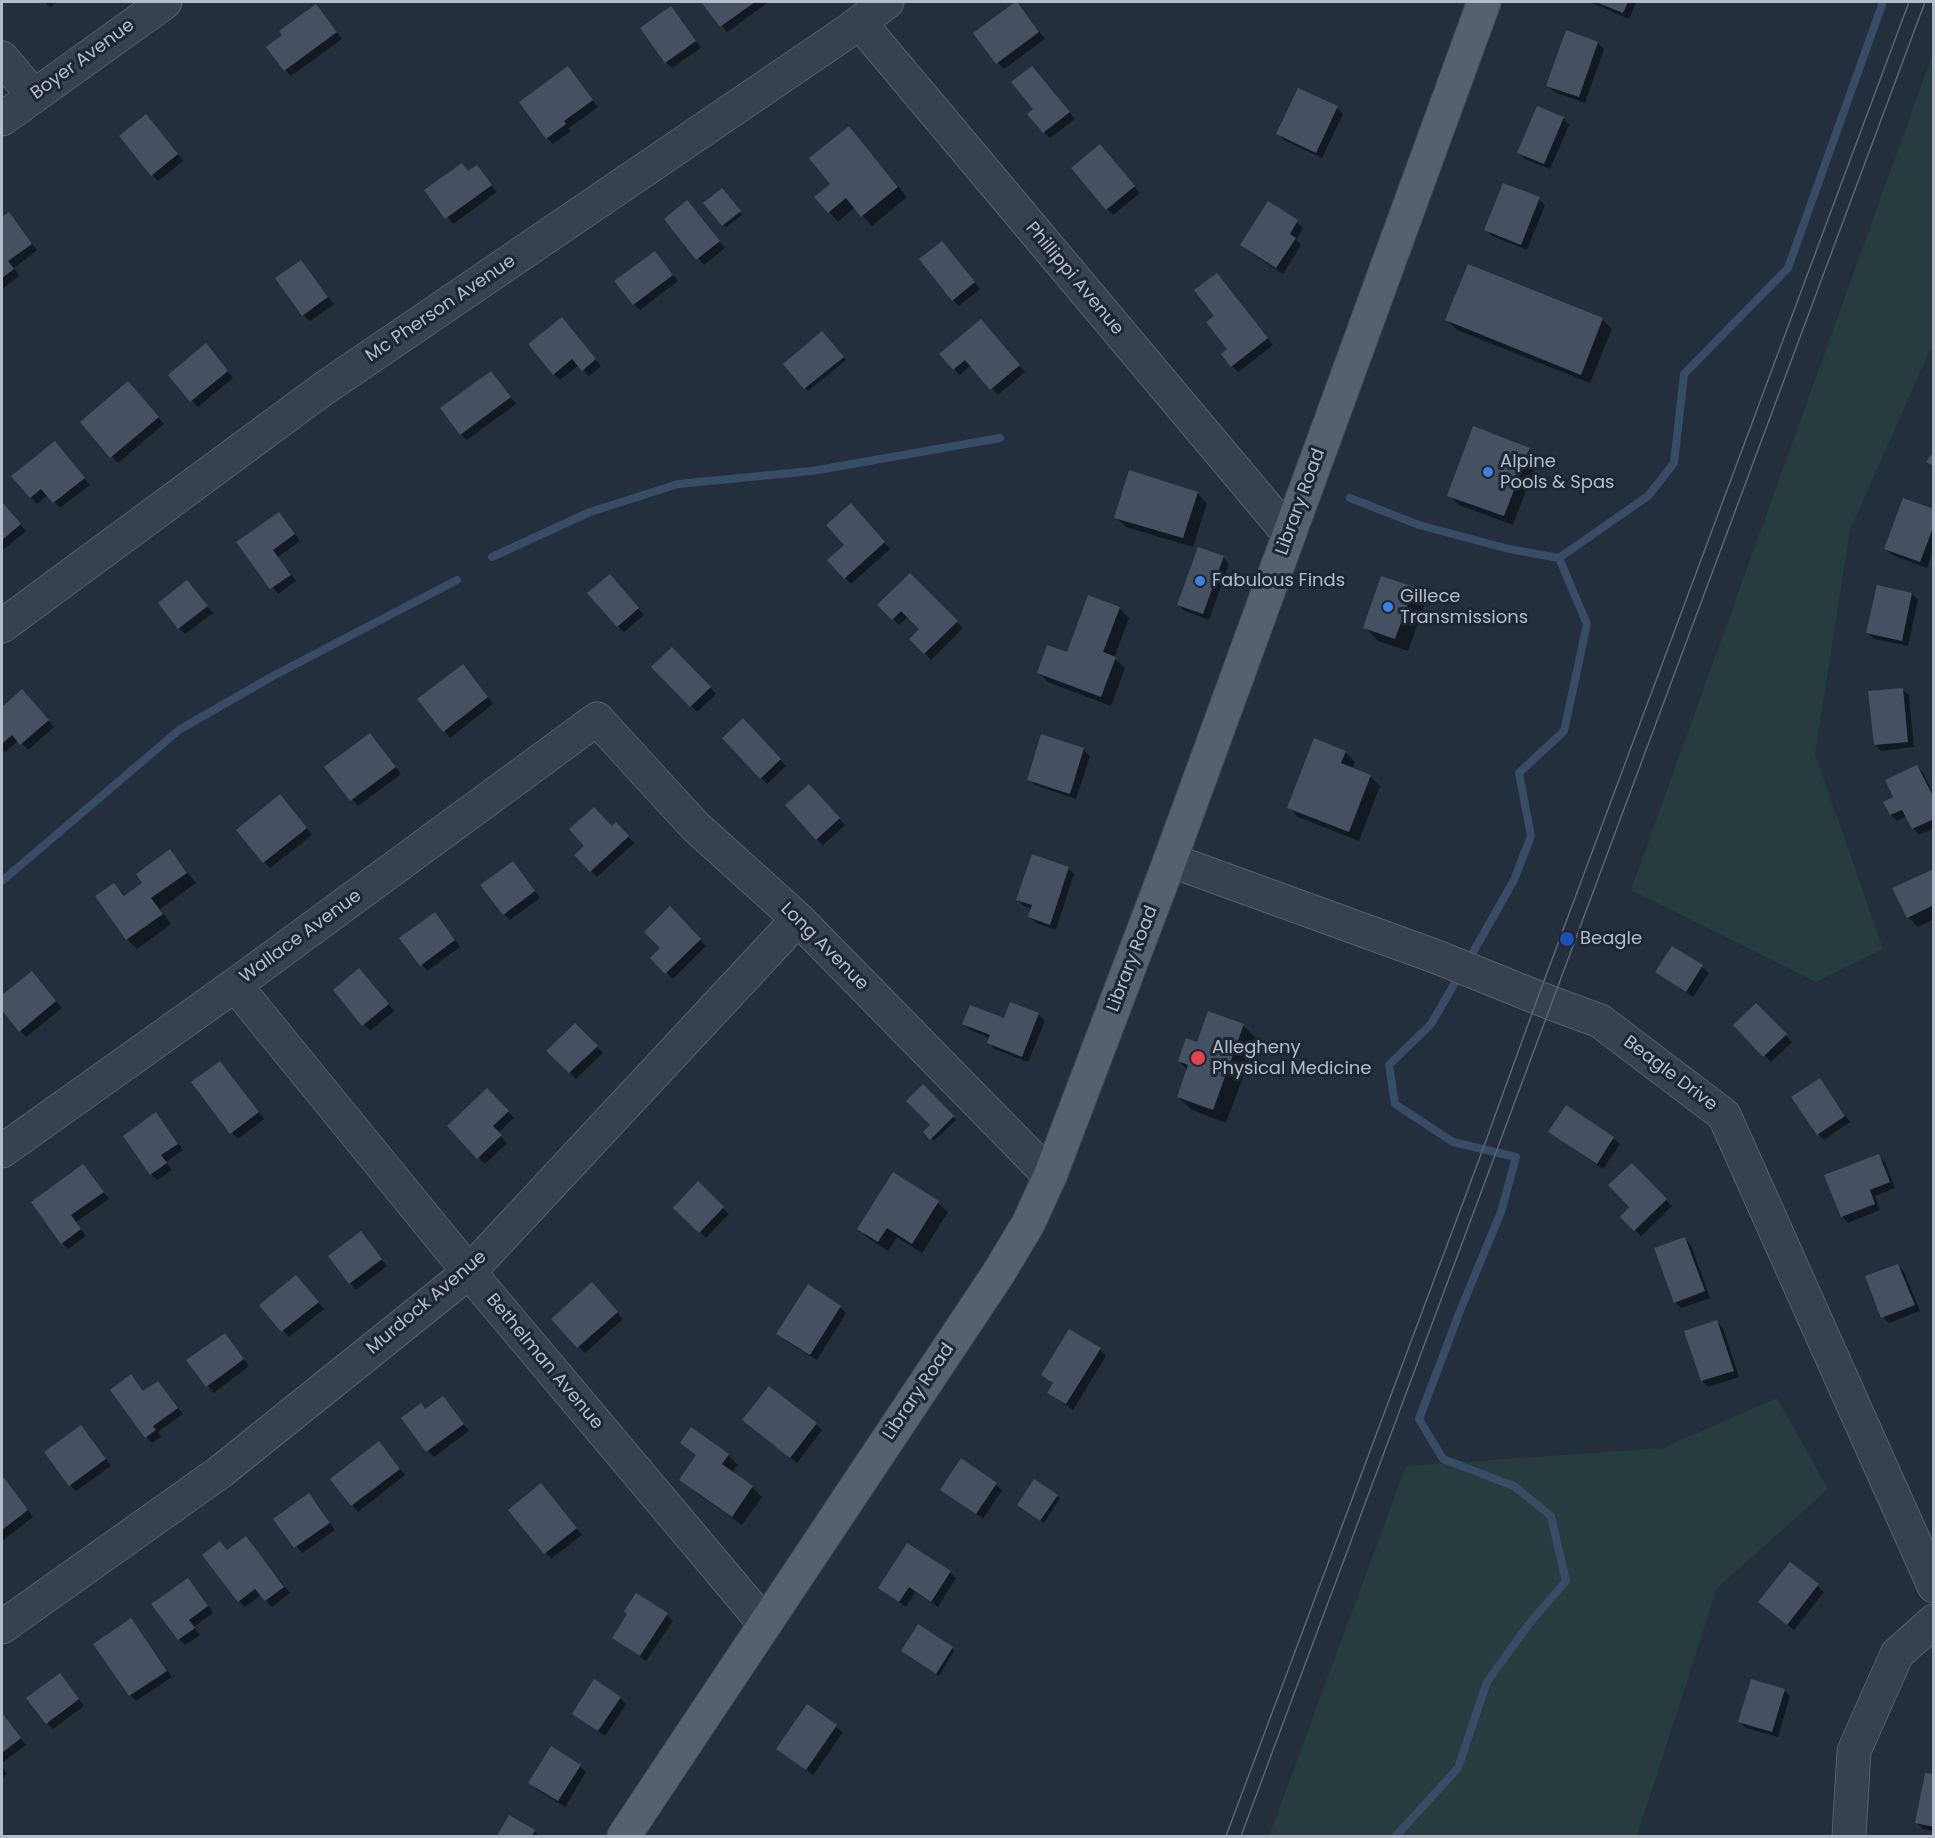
<!DOCTYPE html>
<html>
<head>
<meta charset="utf-8">
<style>
	body { margin:0 }
	#map { position:relative; width:1935px; height:1838px; overflow:hidden; background:#242f3e; font-family:Poppins,sans-serif }
	canvas { display:block }
	.frame { position:absolute; inset:0; border:3px solid #b4bcc9; pointer-events:none }
</style>
</head>
<body>
<div id="map">
<canvas width="1935" height="1838"></canvas>
<div class="frame"></div>
</div>
<script>
const context = document.querySelector('canvas').getContext('2d');
context.lineJoin = 'round';
function paint(path, color) { context.fillStyle = color; context.fill(path, 'evenodd'); }
const toPath = rows => new Path2D(rows.map(r => 'M' + r).join(''));
function stroke(path, color, width, dash) { context.strokeStyle = color; context.lineWidth = width; context.lineCap = dash ? 'butt' : 'round'; context.setLineDash(dash || []); context.stroke(path); }
function drawText(font, color, halo, rows, align = 'center') {
  context.font = font + ' Poppins,sans-serif'; context.lineWidth = 6; context.setLineDash([]); context.textBaseline = 'middle'; context.strokeStyle = halo; context.fillStyle = color; for (const [text, x, y, turn = 0] of rows) {
    context.save(); context.translate(x, y); context.rotate((+turn || 0) * Math.PI / 180); context.textAlign = isNaN(turn) ? turn : align; if (halo) context.strokeText(text, 0, 0); context.fillText(text, 0, 0); context.restore();
  }
}
const green = toPath([
	[1933,53,1933,350,1929,352,1850,530,1815,754,1883,949,1816,982,1631,890],
	[1777,1398,1828,1489,1717,1588,1637,1836,1269,1836,1406,1466,1663,1448]
]);
const shadow = toPath([
	[45,2,58,2,50,7],
	[703,2,769,2,727,32],
	[1016,2,1045,39,1004,69,998,63],
	[1590,2,1636,2,1629,19],
	[671,8,701,48,672,68,666,62],
	[322,12,342,39,291,76,285,70],
	[1597,43,1604,49,1585,103,1554,92,1548,85],
	[568,68,598,107,569,128,571,131,553,144,547,138],
	[1038,74,1075,119,1050,138,1044,132,1035,109],
	[1337,108,1343,114,1322,158,1284,140,1278,134],
	[1563,118,1569,125,1550,169,1525,159,1519,153],
	[152,122,183,161,158,181,152,175],
	[849,128,907,197,872,226,855,207,838,222,829,212,832,184],
	[1106,153,1140,193,1113,215,1107,209],
	[477,167,497,192,453,224,427,191,469,172],
	[724,193,742,215,726,227,723,225],
	[1539,199,1545,205,1527,250,1492,236,1486,230],
	[1268,203,1297,222,1303,228,1296,240,1301,245,1283,274,1248,251,1242,245],
	[693,208,725,248,704,265,666,219],
	[9,214,37,250,14,268,19,276,2,289,2,219],
	[948,249,980,289,959,306,953,300],
	[655,253,678,281,640,310,634,304],
	[301,262,334,304,310,321,303,315],
	[1223,281,1273,345,1238,372,1232,366,1229,349],
	[1602,319,1612,329,1590,383,1457,330,1447,320],
	[568,325,601,366,589,376,579,365,560,380,554,374],
	[987,327,1025,372,998,395,971,365,960,375,954,369],
	[822,333,846,360,808,391,785,364],
	[212,352,233,378,198,407,170,375],
	[491,373,516,404,467,440,461,434],
	[134,390,164,424,118,463,112,457],
	[61,449,90,485,60,508,48,495,37,504,14,476],
	[1529,449,1538,459,1513,525,1459,505,1449,495],
	[1197,493,1207,503,1193,547,1126,527,1116,518],
	[2,503,26,531,2,551],
	[1934,510,1934,548,1927,568,1892,555,1886,549],
	[857,512,890,549,851,584,830,561,846,545],
	[285,520,300,541,278,557,296,581,278,594,239,542],
	[1223,557,1229,564,1209,620,1185,611,1178,605],
	[910,575,963,628,931,660,911,639,921,629,908,616,899,625,879,605],
	[616,582,644,615,624,632,618,626],
	[1413,588,1426,601,1408,651,1378,641,1365,627],
	[193,589,213,613,185,634,179,628],
	[1912,594,1918,600,1908,646,1874,639,1868,633],
	[1119,608,1129,618,1114,658,1125,668,1111,706,1048,682,1039,673,1068,654],
	[672,649,716,694,697,712,653,667],
	[469,672,493,704,450,738,419,700],
	[1902,689,1909,695,1914,747,1881,751,1875,744],
	[22,691,54,727,28,750,19,740,5,752,2,748,2,709],
	[743,721,786,766,767,784,724,739],
	[376,741,401,774,358,806,326,767],
	[1083,749,1090,756,1076,799,1035,785,1029,779],
	[1345,752,1355,762,1352,769,1370,776,1380,786,1359,841,1298,817,1289,807],
	[1917,767,1923,773,1934,794,1934,828,1919,835,1913,828,1907,816,1897,821,1891,815,1885,803,1895,798],
	[815,792,845,825,823,845,817,839],
	[286,802,312,835,270,868,264,862],
	[616,824,634,843,597,877,576,855],
	[170,851,196,883,160,909,171,924,137,949,127,939,97,897,114,884,126,896,144,883],
	[1068,868,1074,874,1056,930,1036,923,1029,917,1032,909,1024,906,1017,899],
	[519,869,540,898,510,920,504,914],
	[1934,870,1934,919,1918,927,1908,917],
	[670,908,706,946,673,979,652,958,662,948],
	[441,920,460,947,427,971,401,938],
	[1672,948,1702,967,1709,973,1693,997,1657,972],
	[32,973,62,1008,26,1037,2,1008,2,997],
	[365,976,394,1011,370,1031,335,990],
	[1756,1005,1792,1042,1771,1062,1735,1025],
	[1209,1013,1244,1026,1257,1039,1226,1123,1192,1110,1178,1097,1188,1070,1179,1061,1198,1044],
	[1038,1014,1045,1021,1028,1062,995,1049,989,1043,990,1038,970,1030,964,1024],
	[575,1025,603,1053,576,1079,549,1051],
	[226,1069,264,1119,238,1139,232,1133],
	[1820,1080,1850,1122,1824,1140,1818,1134],
	[923,1087,956,1120,934,1141,925,1132,932,1125],
	[487,1090,514,1118,498,1133,507,1143,485,1164,449,1126],
	[1566,1107,1613,1138,1620,1144,1603,1169,1550,1132],
	[162,1121,183,1150,166,1162,172,1170,157,1180,151,1174],
	[1878,1155,1885,1162,1895,1188,1875,1196,1880,1210,1848,1223,1842,1216],
	[1631,1165,1672,1206,1641,1236,1622,1217,1632,1207],
	[83,1166,109,1199,76,1222,86,1236,68,1249,62,1243],
	[894,1174,938,1203,948,1212,922,1253,897,1237,888,1251,868,1238,859,1229],
	[698,1184,729,1214,706,1238,675,1208],
	[361,1233,387,1266,356,1290,330,1257],
	[1685,1238,1691,1245,1710,1298,1681,1308,1675,1302],
	[1898,1265,1904,1272,1920,1311,1889,1323,1883,1317],
	[302,1283,324,1309,289,1337,261,1305],
	[598,1291,623,1319,585,1353,553,1319],
	[840,1307,846,1313,817,1360,784,1340,778,1333],
	[1717,1322,1723,1328,1739,1377,1708,1387,1702,1380],
	[231,1341,249,1366,214,1393,188,1361],
	[1100,1349,1106,1356,1073,1410,1049,1392,1054,1384,1043,1375],
	[158,1382,183,1414,158,1432,161,1437,152,1443,146,1437,144,1393],
	[443,1398,469,1431,434,1457,428,1451,426,1410],
	[816,1424,822,1430,797,1463,750,1426],
	[87,1433,111,1466,76,1491,70,1485],
	[682,1443,728,1455,738,1465,732,1473,752,1487,762,1497,742,1525,691,1489,681,1479,697,1456],
	[385,1449,405,1475,358,1512,332,1479],
	[2,1475,33,1517,2,1541],
	[996,1484,1002,1490,983,1519,942,1490],
	[547,1492,582,1535,551,1559,510,1510],
	[1057,1496,1060,1498,1044,1523,1021,1508],
	[315,1501,335,1530,302,1553,275,1519],
	[246,1538,290,1593,272,1607,261,1595,245,1607,239,1601,228,1551],
	[1790,1564,1824,1592,1794,1630,1767,1608],
	[950,1572,956,1578,938,1607,915,1592,906,1607,880,1588],
	[194,1586,213,1613,194,1627,200,1635,185,1645,179,1639],
	[629,1614,667,1615,673,1621,646,1661,613,1637],
	[131,1620,172,1677,136,1701,130,1695],
	[952,1648,954,1651,939,1676,905,1654],
	[60,1675,84,1706,53,1729,47,1723],
	[1784,1690,1790,1696,1778,1737,1746,1728,1740,1722],
	[620,1698,626,1704,605,1736,574,1714],
	[807,1706,843,1732,813,1775,778,1749],
	[2,1715,26,1745,2,1763],
	[2,1766,7,1774,2,1778],
	[580,1766,586,1772,565,1807,536,1789,530,1783],
	[1934,1776,1934,1831,1923,1829,1917,1823],
	[510,1817,534,1831,540,1836,498,1836]
]);
const stream = toPath([
	[1350,498,1419,525,1509,549,1559,558],
	[492,557,590,512,678,484,812,471,1000,438],
	[2,881,179,730,273,676,457,580],
	[1467,963,1514,880,1531,836,1519,773,1564,731,1587,624,1559,558,1648,496,1674,463,1684,374,1788,268,1883,2],
	[1396,1836,1458,1768,1487,1682,1529,1624,1566,1581,1551,1516,1514,1486,1443,1459,1419,1419,1460,1311,1501,1212,1516,1157,1453,1142,1395,1104,1389,1065,1431,1024,1460,974]
]);
const building = toPath([
	[701,2,755,2,720,27],
	[1015,2,1017,2,1039,32,996,64,973,33],
	[1596,2,1628,2,1623,13],
	[316,4,337,32,284,71,266,47,282,35,279,31],
	[671,6,696,41,665,63,640,28],
	[1566,30,1598,42,1579,97,1546,86],
	[568,66,593,100,564,121,566,124,546,139,519,102],
	[1032,66,1070,112,1043,133,1027,114,1033,109,1011,82],
	[1298,88,1338,106,1316,153,1276,134],
	[1537,106,1564,117,1544,164,1517,153],
	[146,114,178,154,151,176,119,136],
	[849,126,898,187,861,217,846,198,828,213,814,197,830,184,809,158],
	[1100,144,1135,186,1106,210,1071,168],
	[462,163,468,171,477,165,492,185,445,219,424,190],
	[1503,183,1540,197,1521,245,1484,230],
	[722,188,741,211,722,226,703,203],
	[687,200,720,241,696,260,664,219],
	[1268,201,1298,220,1290,234,1296,238,1276,268,1240,245],
	[9,212,32,244,8,261,14,269,2,278,2,217],
	[942,241,975,282,952,301,919,259],
	[655,251,673,275,633,305,614,281],
	[301,260,328,297,302,316,275,278],
	[1468,264,1603,318,1581,375,1445,320],
	[1217,273,1268,338,1231,367,1221,354,1227,349,1206,322,1214,316,1194,290],
	[562,317,596,359,582,371,572,359,553,375,528,344],
	[981,319,1020,365,990,390,965,360,953,370,939,354],
	[822,331,844,357,804,389,783,364],
	[206,343,228,371,190,402,168,375],
	[491,371,511,397,460,435,440,408],
	[128,381,159,417,110,458,80,422],
	[1473,426,1530,448,1504,516,1447,496],
	[55,441,85,478,53,503,41,489,30,498,11,476],
	[1934,451,1934,466,1926,462],
	[1129,470,1198,492,1183,538,1114,518],
	[1903,498,1934,509,1934,525,1920,562,1884,549],
	[2,502,21,524,2,540],
	[851,503,885,542,844,579,827,560,844,545,826,525],
	[279,512,295,534,273,550,291,575,270,589,236,542],
	[1198,547,1224,556,1203,614,1177,605],
	[910,573,958,621,924,654,909,639,919,629,901,611,892,620,877,605],
	[610,574,639,608,617,627,587,593],
	[1381,576,1414,587,1395,639,1363,628],
	[187,580,208,606,178,629,158,603],
	[1877,585,1912,593,1902,641,1866,633],
	[1088,595,1120,607,1103,652,1116,657,1101,697,1037,673,1047,645,1067,652],
	[672,647,711,687,690,707,651,667],
	[463,664,488,697,443,732,417,699],
	[1903,688,1908,742,1874,745,1868,691],
	[22,689,49,720,20,745,12,735,2,744,2,707],
	[743,718,781,759,760,779,722,738],
	[370,733,396,767,350,801,324,767],
	[1041,734,1084,748,1070,794,1027,780],
	[1314,738,1346,751,1341,763,1371,775,1349,832,1287,808],
	[1917,765,1934,798,1934,819,1912,829,1902,810,1890,815,1883,802,1893,797,1885,780],
	[809,784,840,818,816,840,785,805],
	[280,794,307,828,263,863,236,830],
	[594,807,612,826,616,822,629,836,590,872,574,855,584,846,569,829],
	[170,849,187,873,151,898,163,914,126,940,95,896,114,883,124,896,142,883,136,874],
	[1032,854,1069,867,1050,925,1028,917,1032,905,1016,900],
	[513,861,535,891,503,915,480,885],
	[1934,869,1934,905,1907,918,1892,888],
	[670,906,701,939,665,974,650,958,660,948,644,932],
	[435,912,455,940,420,966,399,938],
	[1672,946,1703,965,1686,992,1655,972],
	[359,968,389,1004,362,1026,333,990],
	[32,971,56,1001,19,1032,2,1010,2,995],
	[1010,1002,1039,1013,1022,1057,987,1043,990,1035,962,1024,970,1005,1004,1018],
	[1756,1003,1787,1034,1763,1057,1733,1025],
	[1208,1011,1244,1024,1213,1110,1177,1097,1188,1065,1178,1061,1186,1038,1197,1042],
	[575,1023,598,1046,569,1073,546,1051],
	[220,1061,259,1112,230,1134,191,1082],
	[1820,1078,1845,1116,1817,1135,1791,1097],
	[923,1084,954,1116,930,1140,923,1132,930,1125,906,1101],
	[487,1088,509,1111,493,1126,502,1135,477,1159,447,1126],
	[1566,1105,1614,1137,1597,1164,1548,1132],
	[156,1112,178,1144,161,1155,167,1163,150,1175,123,1136],
	[1879,1154,1890,1182,1870,1190,1875,1204,1841,1217,1824,1175],
	[1632,1163,1667,1199,1634,1231,1620,1217,1629,1207,1608,1185],
	[83,1164,104,1192,71,1215,81,1229,61,1244,31,1202],
	[893,1172,939,1201,912,1244,887,1228,878,1242,857,1229],
	[698,1181,724,1207,699,1233,673,1208],
	[361,1231,382,1259,349,1284,328,1256],
	[1685,1237,1705,1291,1674,1303,1654,1248],
	[1898,1264,1915,1305,1881,1318,1865,1276],
	[296,1275,319,1302,281,1332,259,1305],
	[592,1282,618,1312,577,1348,551,1319],
	[808,1284,841,1306,810,1355,776,1334],
	[1717,1320,1734,1371,1701,1381,1684,1331],
	[1069,1329,1101,1348,1066,1404,1047,1393,1053,1383,1041,1375],
	[225,1333,244,1359,206,1387,186,1360],
	[131,1374,143,1391,158,1381,178,1408,153,1426,156,1430,145,1438,110,1390],
	[769,1386,817,1423,790,1458,742,1420],
	[443,1396,464,1424,426,1452,401,1418,421,1403,425,1409],
	[81,1425,106,1459,69,1486,44,1452],
	[691,1427,729,1454,722,1464,753,1486,732,1517,679,1480,696,1455,680,1443],
	[379,1441,400,1469,351,1506,330,1479],
	[961,1458,997,1483,976,1514,940,1490],
	[2,1475,28,1510,2,1530],
	[1034,1479,1058,1495,1040,1521,1017,1505],
	[541,1483,577,1528,544,1554,508,1510],
	[309,1493,330,1523,294,1548,273,1519],
	[246,1536,284,1587,265,1601,255,1589,238,1602,202,1555,220,1541,227,1550],
	[907,1543,951,1571,931,1602,909,1587,899,1602,878,1588],
	[1790,1562,1819,1584,1787,1625,1758,1602],
	[188,1578,208,1606,189,1620,195,1628,178,1640,151,1604],
	[636,1593,668,1613,640,1656,612,1638,627,1614,624,1611],
	[131,1618,167,1671,129,1696,93,1644],
	[918,1624,953,1647,936,1674,901,1651],
	[60,1673,79,1699,46,1724,26,1698],
	[594,1679,621,1697,598,1731,572,1714],
	[1751,1679,1785,1689,1772,1732,1738,1722],
	[807,1704,837,1725,806,1770,776,1749],
	[2,1713,21,1738,2,1753],
	[551,1746,581,1765,558,1801,528,1783],
	[1925,1773,1934,1774,1934,1827,1915,1823],
	[509,1815,535,1830,532,1836,497,1836]
]);
const minor = toPath([
	[860,23,1289,534],
	[2,58,34,96],
	[2,119,165,2],
	[2,626,323,389,848,31,887,2],
	[1170,860,1437,957,1551,1003,1600,1021,1724,1115,1934,1586],
	[235,985,469,1272,765,1624],
	[2,1151,235,985,597,719,695,826,798,919,1050,1176],
	[2,1627,220,1472,469,1272,798,919],
	[1849,1836,1854,1751,1897,1654,1934,1621]
]);
const major = toPath([
	[624,1836,998,1274,1028,1224,1050,1176,1166,871,1484,2]
]);
const tram = toPath([
	[1226,1836,1480,1157,1538,997,1909,2],
	[1241,1836,1925,2]
]);
const markers = [
	[1488,472,6,"#3f7fe0"],
	[1200,581,6,"#3f7fe0"],
	[1388,607,6,"#3f7fe0"],
	[1567,939,8,"#1a4fb4"],
	[1198,1058,8,"#e0444e"]
];
const streetNames = [
	["Boyer Avenue",83,60,-36],
	["Phillippi Avenue",1074,279,50],
	["Mc Pherson Avenue",441,309,-34],
	["Library Road",1301,502,-70],
	["Wallace Avenue",301,937,-36],
	["Long Avenue",824,947,45],
	["Library Road",1133,959,-69],
	["Beagle Drive",1670,1074,37],
	["Murdock Avenue",427,1303,-40],
	["Bethelman Avenue",544,1362,50],
	["Library Road",919,1392,-56]
];
const poiNames = [
	["Alpine",1500,462],
	["Pools & Spas",1500,483],
	["Fabulous Finds",1212,581],
	["Gillece",1400,597],
	["Transmissions",1400,618],
	["Beagle",1580,939],
	["Allegheny",1212,1048],
	["Physical Medicine",1212,1069]
];
paint(green, '#263c3f');
paint(shadow, '#0007');
stroke(stream, '#394c67', 8);
paint(building, '#455162');
stroke(minor, '#565f6c', 35);
stroke(major, '#414a57', 35);
stroke(minor, '#38414e', 33);
stroke(major, '#56606e', 33);
stroke(tram, '#5a6575', 1.5);
for (const [x, y, r, color] of markers) { const dot = new Path2D(); dot.arc(x, y, r, 0, 2 * Math.PI); context.fillStyle = color; context.fill(dot); stroke(dot, '#1d2633', 2); }
drawText('18px', '#b4bcc9', '#1d2633', streetNames);
drawText('18px', '#b4bcc9', '#1d2633', poiNames, 'left');
</script>
</body>
</html>
